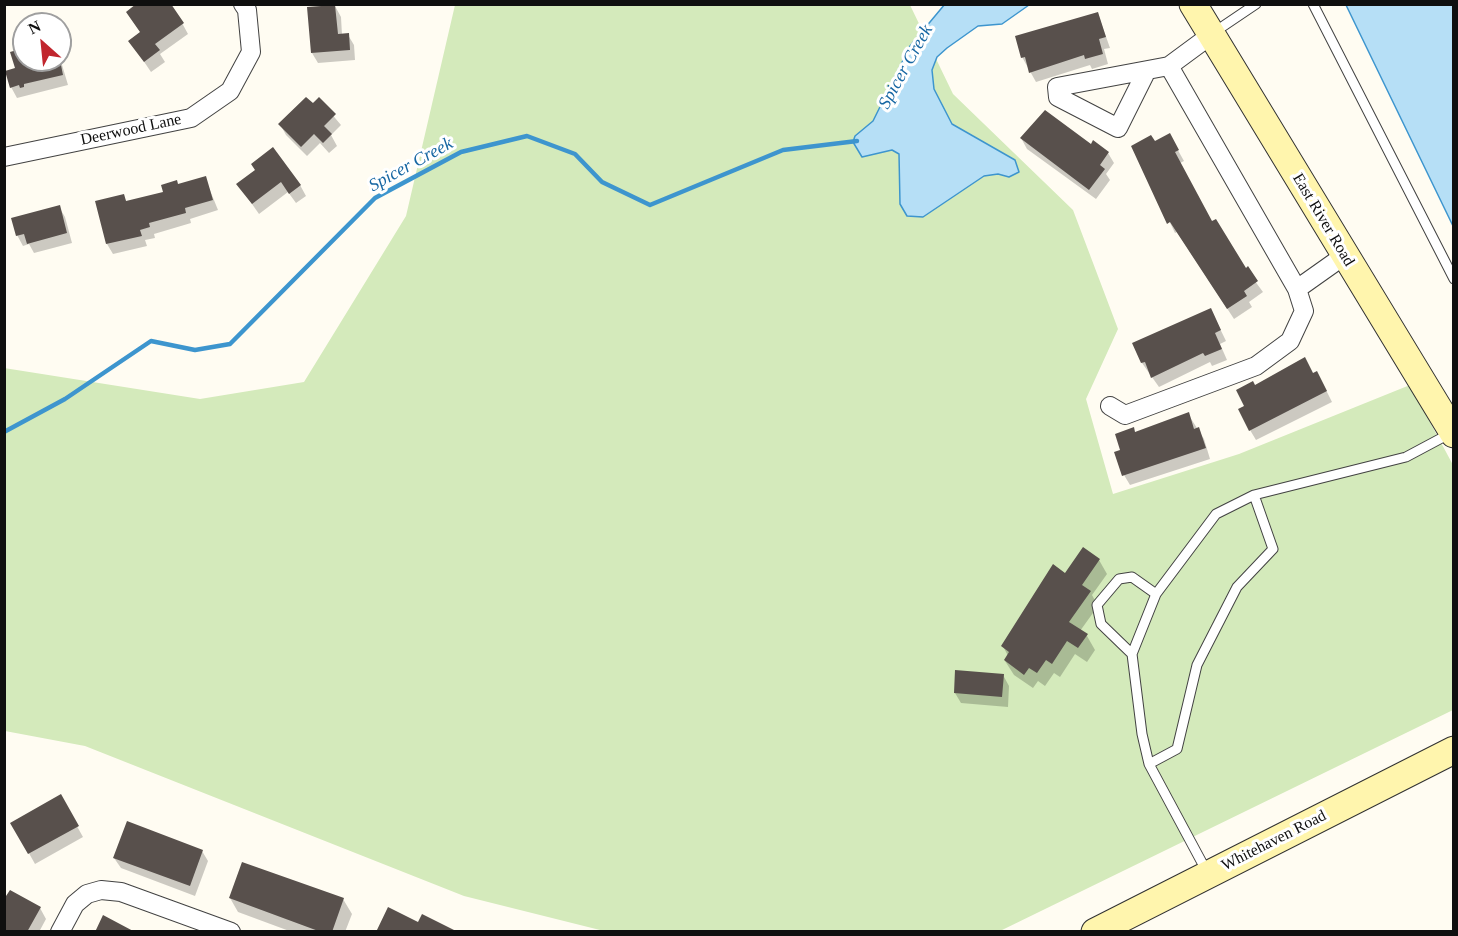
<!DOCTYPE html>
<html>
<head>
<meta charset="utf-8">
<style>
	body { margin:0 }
	#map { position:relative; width:1458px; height:936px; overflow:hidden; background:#fffcf2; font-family:Georgia,serif }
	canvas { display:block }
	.frame { position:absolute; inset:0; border:6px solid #0f0f0f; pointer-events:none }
	.north { position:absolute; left:12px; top:12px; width:60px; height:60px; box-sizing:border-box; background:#fff; border:2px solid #9f9f9f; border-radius:50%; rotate:333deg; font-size:16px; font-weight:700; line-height:24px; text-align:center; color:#0f0f0f }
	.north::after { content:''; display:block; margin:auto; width:21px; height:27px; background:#c1262e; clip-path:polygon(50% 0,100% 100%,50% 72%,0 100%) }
</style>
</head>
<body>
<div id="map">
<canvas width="1458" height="936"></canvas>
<div class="frame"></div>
<div class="north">N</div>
</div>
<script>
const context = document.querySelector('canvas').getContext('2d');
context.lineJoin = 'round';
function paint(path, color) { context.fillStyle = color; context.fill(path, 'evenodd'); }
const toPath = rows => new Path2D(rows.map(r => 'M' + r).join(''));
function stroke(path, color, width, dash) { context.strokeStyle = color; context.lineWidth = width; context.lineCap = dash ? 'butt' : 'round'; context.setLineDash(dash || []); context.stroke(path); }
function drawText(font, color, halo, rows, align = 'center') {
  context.font = font + ' Georgia,serif'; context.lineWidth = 6; context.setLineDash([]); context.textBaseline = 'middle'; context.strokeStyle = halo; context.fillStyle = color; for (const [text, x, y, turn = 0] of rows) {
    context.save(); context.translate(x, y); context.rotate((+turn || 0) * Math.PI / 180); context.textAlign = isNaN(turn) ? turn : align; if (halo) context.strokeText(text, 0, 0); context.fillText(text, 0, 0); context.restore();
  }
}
const green = toPath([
	[455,5,910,5,953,94,1073,210,1118,329,1086,399,1113,494,1239,454,1410,385,1453,465,1453,710,1000,931,604,931,464,896,85,746,5,731,4,368,200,399,304,382,406,216]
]);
const water = toPath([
	[945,4,1029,5,1002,24,978,26,947,48,937,57,932,70,934,89,952,124,1015,160,1019,172,1009,177,998,174,984,176,923,217,907,216,900,204,899,154,892,150,862,157,853,142,855,136,873,121,910,46,945,4],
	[1346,5,1453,5,1453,226,1346,5]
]);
const shadow = toPath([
	[335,6,341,17,342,35,348,35,354,45,355,60,318,63,312,53],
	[127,13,182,23,188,34,160,54,165,62,151,72,130,41,141,33],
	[1098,14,1110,48,1104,49,1108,64,1092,69,1090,65,1036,82,1022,57],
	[24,49,24,60,60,58,68,85,17,98,11,87],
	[319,99,341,125,331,135,337,146,329,153,320,143,307,156,286,135,280,124],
	[1021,138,1091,146,1108,153,1114,163,1106,174,1110,180,1096,199,1027,149],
	[1154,143,1175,145,1184,161,1180,163,1212,223,1263,292,1249,302,1252,307,1234,319,1177,232,1175,233,1133,146],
	[256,171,300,185,306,196,296,203,288,192,259,214,238,184],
	[205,178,218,210,190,219,191,223,154,234,155,238,145,240,147,246,113,254,107,244,97,202,123,196,127,202,165,193,179,185],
	[59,207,65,217,72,243,34,253,29,244,23,246,17,235],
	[1211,310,1226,341,1220,344,1227,360,1212,366,1210,362,1159,387,1142,363,1134,344],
	[1323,384,1332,402,1256,440,1250,430,1246,407,1254,387],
	[1188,414,1204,439,1210,459,1130,485,1124,475,1122,450,1135,433],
	[1099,560,1107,574,1092,595,1098,606,1080,631,1087,636,1095,650,1087,662,1075,654,1060,677,1054,673,1045,686,1038,681,1033,688,1014,675,1005,661,1008,656,1003,646,1066,575],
	[1003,675,1009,686,1008,707,961,703,955,693],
	[60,796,83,837,35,864,12,823],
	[202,851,208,861,195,896,121,868,114,858],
	[230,898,343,899,352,914,345,932,292,932,238,912],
	[40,908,46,919,39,932,4,932]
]);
const stream = toPath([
	[4,432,65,399,151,341,195,350,230,344,375,198,461,152,527,136,575,154,602,182,650,205,783,150,857,141]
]);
const building = toPath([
	[136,4,171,4,184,23,155,44,160,50,144,62,128,41,140,32,126,12],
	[335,5,338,34,349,33,350,50,311,53,307,7],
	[1098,12,1106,37,1099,39,1103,54,1085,59,1084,55,1029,73,1025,57,1021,58,1015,36],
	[24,48,24,60,60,60,63,75,24,84,24,87,20,88,19,85,10,88,5,71,15,68,10,52],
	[306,97,313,103,319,97,336,114,324,126,332,134,323,143,314,134,301,147,278,124],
	[1045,110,1091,144,1093,140,1109,152,1100,165,1105,169,1089,190,1020,138],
	[1170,133,1179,150,1175,152,1212,221,1216,219,1246,268,1248,266,1258,281,1244,291,1247,296,1227,309,1170,222,1167,224,1131,146,1151,135,1155,141],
	[273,147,301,185,289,194,281,182,252,204,236,184,255,170,251,164],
	[206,176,213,200,185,208,186,213,149,223,150,227,140,230,142,236,106,244,95,201,124,194,126,201,163,192,161,185,177,180,178,184],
	[60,205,67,233,27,244,24,234,16,236,11,218],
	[1211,308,1221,330,1215,333,1222,349,1205,356,1203,353,1151,378,1145,362,1141,363,1132,343],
	[1305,357,1313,373,1317,371,1327,391,1249,431,1238,409,1244,406,1236,390,1253,381,1255,385],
	[1189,412,1194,429,1199,427,1206,448,1122,476,1114,452,1120,450,1115,434,1134,427,1135,432],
	[1083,547,1100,559,1082,585,1091,591,1069,622,1088,634,1078,648,1067,641,1052,664,1046,660,1037,673,1029,668,1024,675,1004,660,1009,652,1001,646,1053,564,1065,573],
	[955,670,1004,674,1002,697,954,693],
	[61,794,79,826,28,854,10,823],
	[127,821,203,850,190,886,113,858],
	[242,862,344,898,332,932,321,932,229,898],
	[10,890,41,907,27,932,4,932,4,899],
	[388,907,418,922,422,914,458,932,376,932],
	[103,915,135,932,95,932]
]);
const lane = toPath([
	[1313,4,1454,279],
	[1213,33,1256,4],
	[1132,654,1101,624,1097,605,1119,579,1132,577,1156,594],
	[1149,764,1177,749,1197,665,1237,587,1273,549,1254,495],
	[1207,872,1149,764,1142,734,1132,654,1156,594,1216,514,1254,495,1406,457,1451,433]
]);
const street = toPath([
	[1146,72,1118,128,1058,97,1057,87,1169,66,1211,35],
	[4,157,191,118,230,91,251,52,247,10,243,4],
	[1297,289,1345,255],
	[1110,406,1125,415,1256,366,1290,341,1304,311,1297,289,1169,66],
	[60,932,75,904,87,894,101,890,121,892,231,932]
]);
const secondary = toPath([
	[1193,4,1454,434],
	[1095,932,1454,750]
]);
const streetNames = [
	["Deerwood Lane",131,130,-12],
	["East River Road",1323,220,59],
	["Whitehaven Road",1274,841,-27]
];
const waterNames = [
	["Spicer Creek",906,67,-61],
	["Spicer Creek",411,165,-29]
];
paint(green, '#d4eabb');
paint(water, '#b6dff6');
stroke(water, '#3d95ce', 1.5);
paint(shadow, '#0003');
stroke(stream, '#3d95ce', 4.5);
paint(building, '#58504c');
stroke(lane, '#424242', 11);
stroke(street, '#424242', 20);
stroke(secondary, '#313131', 29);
stroke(lane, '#fff', 9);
stroke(street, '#fff', 18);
stroke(secondary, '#fff5ad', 27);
drawText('16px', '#0f0f0f', '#fff', streetNames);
drawText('italic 18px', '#1767a3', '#fff', waterNames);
</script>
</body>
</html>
